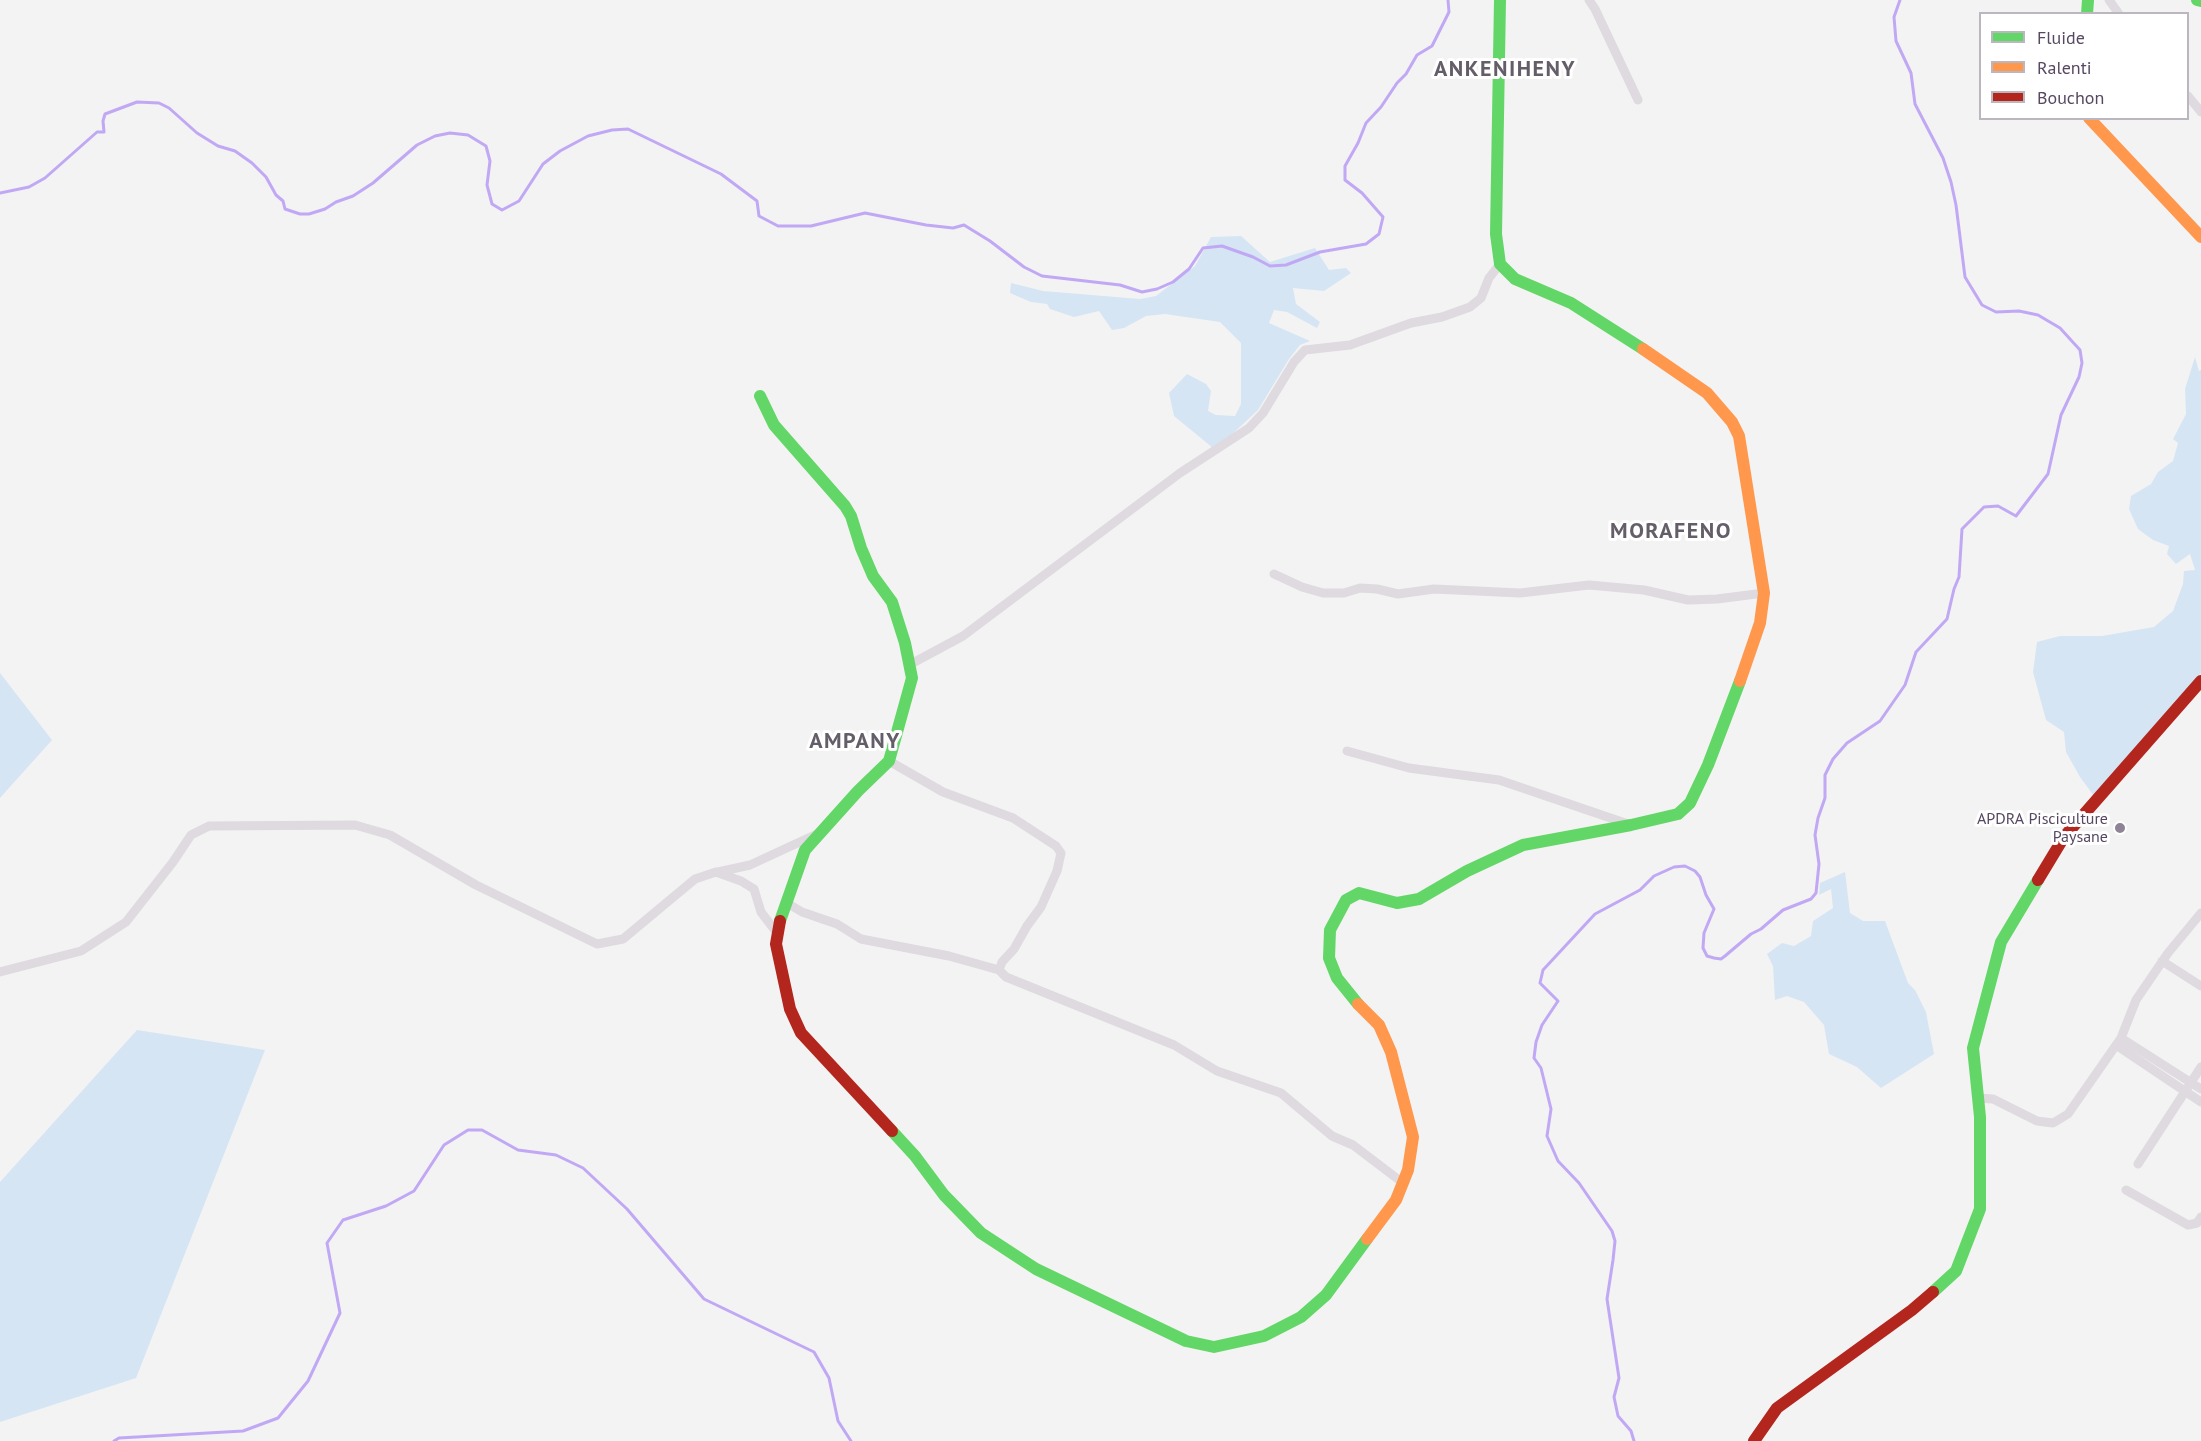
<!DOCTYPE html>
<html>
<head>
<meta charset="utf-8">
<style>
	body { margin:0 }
	#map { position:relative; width:2201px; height:1441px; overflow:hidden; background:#f3f3f3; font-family:"PT Sans",sans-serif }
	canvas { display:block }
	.legend { position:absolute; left:1979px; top:12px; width:210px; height:108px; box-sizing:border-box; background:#fff; border:2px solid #bcb6c0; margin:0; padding:8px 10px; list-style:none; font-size:18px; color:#574862 }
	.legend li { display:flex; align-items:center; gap:12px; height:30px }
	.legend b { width:30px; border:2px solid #bcb6c0 }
</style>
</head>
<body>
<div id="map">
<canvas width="2201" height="1441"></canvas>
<ul class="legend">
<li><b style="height:8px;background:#63d668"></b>Fluide</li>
<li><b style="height:8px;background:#ff974d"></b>Ralenti</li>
<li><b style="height:8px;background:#b3261e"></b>Bouchon</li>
</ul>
</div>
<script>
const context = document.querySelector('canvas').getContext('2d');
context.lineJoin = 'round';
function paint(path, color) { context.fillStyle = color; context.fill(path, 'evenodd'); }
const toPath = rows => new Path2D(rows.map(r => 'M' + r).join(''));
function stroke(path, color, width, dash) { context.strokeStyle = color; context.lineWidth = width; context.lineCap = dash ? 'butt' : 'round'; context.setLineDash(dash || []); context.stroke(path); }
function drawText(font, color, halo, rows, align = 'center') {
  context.font = font + ' "PT Sans",sans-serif'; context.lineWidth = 6; context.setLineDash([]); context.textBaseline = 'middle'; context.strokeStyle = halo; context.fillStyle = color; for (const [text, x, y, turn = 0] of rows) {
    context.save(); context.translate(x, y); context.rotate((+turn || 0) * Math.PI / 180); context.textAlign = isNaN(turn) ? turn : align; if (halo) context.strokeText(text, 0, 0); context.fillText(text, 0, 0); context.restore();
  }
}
const green = toPath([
	[1241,236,1270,262,1315,248,1329,270,1346,268,1351,273,1324,291,1293,288,1296,304,1320,322,1317,328,1287,312,1274,310,1269,323,1310,341,1300,345,1289,359,1258,410,1226,440,1213,448,1174,416,1169,393,1187,374,1206,384,1211,391,1208,411,1216,415,1235,416,1241,404,1241,343,1220,322,1165,314,1146,316,1124,328,1112,330,1099,311,1074,317,1050,309,1047,304,1031,302,1010,293,1011,283,1043,291,1140,299,1156,296,1195,266,1211,237],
	[2195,357,2199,371,2201,370,2201,673,2094,796,2080,777,2066,752,2064,732,2046,720,2033,672,2037,642,2060,636,2102,636,2154,627,2173,611,2183,584,2184,571,2195,570,2190,554,2176,564,2167,554,2169,546,2153,540,2138,529,2129,509,2131,496,2151,484,2158,472,2173,461,2178,443,2173,439,2186,414,2185,389],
	[0,673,52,740,0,798],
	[1845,872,1850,913,1863,921,1885,921,1908,983,1915,990,1926,1012,1934,1054,1881,1088,1857,1067,1829,1054,1824,1025,1804,1002,1787,996,1775,1000,1773,966,1767,954,1782,943,1794,946,1811,936,1813,921,1833,908,1831,889,1819,895,1820,883],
	[137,1030,265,1050,136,1378,0,1422,0,1182]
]);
const stream = toPath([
	[0,193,29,187,45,178,97,132,104,132,103,121,105,114,137,102,159,103,169,108,197,133,218,146,235,151,252,163,266,177,276,195,283,201,285,209,300,214,309,214,325,209,336,202,353,196,373,183,417,145,435,136,450,133,468,135,486,146,490,161,487,185,492,204,502,210,519,201,543,164,560,151,588,136,612,130,628,129,721,174,757,201,759,216,778,226,811,226,865,213,926,225,953,228,964,225,990,241,1024,267,1042,276,1120,285,1142,292,1157,289,1173,282,1189,269,1203,248,1222,246,1253,257,1270,266,1286,265,1320,252,1366,244,1379,234,1383,217,1362,193,1345,180,1345,166,1358,143,1366,123,1381,107,1397,83,1406,74,1417,55,1432,46,1449,12,1448,0],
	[114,1441,119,1438,243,1431,278,1418,308,1381,340,1313,327,1243,343,1220,386,1206,414,1191,444,1145,468,1130,482,1130,518,1150,556,1155,583,1168,627,1209,704,1299,814,1352,829,1378,838,1421,851,1441],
	[1634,1441,1631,1431,1618,1416,1614,1397,1619,1378,1607,1299,1613,1260,1615,1241,1612,1231,1579,1183,1558,1161,1547,1136,1551,1109,1541,1068,1534,1058,1536,1042,1542,1025,1558,1001,1540,983,1543,970,1595,914,1640,890,1654,876,1674,867,1685,866,1695,871,1700,877,1706,895,1714,909,1704,933,1703,948,1707,956,1714,958,1721,959,1725,956,1751,934,1761,929,1783,910,1811,899,1816,893,1819,864,1815,835,1818,818,1825,798,1825,775,1833,759,1847,743,1880,721,1905,685,1916,652,1947,619,1954,589,1959,577,1962,529,1984,507,1998,506,2016,516,2048,474,2061,415,2079,377,2082,363,2080,350,2060,328,2038,315,2019,311,1996,312,1982,305,1965,277,1956,205,1951,182,1943,158,1915,104,1911,73,1896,41,1894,17,1900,0]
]);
const street = toPath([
	[1589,0,1595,9,1638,100],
	[2109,0,2119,14],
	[2188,96,2201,112],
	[1274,574,1302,587,1323,593,1344,593,1360,588,1377,589,1398,594,1434,589,1520,593,1589,585,1644,590,1688,600,1717,599,1764,593],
	[909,665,963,636,1180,473,1249,428,1263,413,1294,362,1305,350,1350,345,1411,323,1442,317,1470,307,1481,298,1489,278,1500,264],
	[1347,751,1409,768,1499,780,1631,825],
	[889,761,943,792,1013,818,1056,846,1061,853,1057,871,1041,907,1027,926,1014,949,1002,962,999,970,1006,977,1174,1045,1217,1071,1281,1093,1332,1136,1353,1145,1403,1183],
	[718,872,750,865,817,834],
	[787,903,802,912,837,924,861,939,949,956,999,970],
	[2162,961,2201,986],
	[0,972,81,951,126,922,173,862,191,835,209,826,355,825,390,835,476,885,597,944,623,939,695,879,716,872,741,881,754,889,761,912,777,933],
	[2121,1038,2201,1089],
	[2116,1045,2201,1102],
	[1978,1098,1993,1099,2037,1121,2053,1123,2068,1114,2121,1038,2136,1000,2168,953,2201,913],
	[2138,1164,2201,1067],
	[2126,1190,2188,1225,2197,1223,2201,1217]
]);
const fast = toPath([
	[1500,0,1496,234,1500,264,1515,279,1571,303,1643,349],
	[2197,0,2201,1],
	[2087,14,2088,0],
	[760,396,774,425,845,506,851,516,861,548,873,576,892,602,905,643,912,678,889,761,858,791,805,850,780,921],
	[1358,1004,1337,978,1329,958,1330,930,1346,900,1359,893,1397,903,1419,899,1467,871,1523,845,1631,825,1678,814,1690,803,1708,765,1740,681],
	[892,1131,915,1156,944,1195,981,1233,1036,1269,1186,1341,1214,1347,1264,1336,1301,1317,1326,1295,1367,1239],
	[1933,1292,1956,1271,1980,1209,1980,1117,1973,1048,2001,942,2038,880]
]);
const slow = toPath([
	[2089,118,2201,237],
	[1643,349,1707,393,1732,422,1739,436,1764,593,1760,623,1740,681],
	[1358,1004,1379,1025,1391,1052,1413,1137,1408,1170,1396,1200,1367,1239]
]);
const jam = toPath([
	[2038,880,2064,837,2201,681],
	[780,921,776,944,790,1009,801,1033,892,1131],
	[1754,1441,1777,1408,1912,1310,1933,1292]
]);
const markers = [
	[2120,828,6,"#8e8495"]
];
const poiNames = [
	["APDRA Pisciculture",2108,819],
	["Paysane",2108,837]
];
const districtNames = [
	["ANKENIHENY",1505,70],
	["MORAFENO",1671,532],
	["AMPANY",855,742]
];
paint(green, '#d6e5f4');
stroke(stream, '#c1a8f4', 3);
stroke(street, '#dedadf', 9);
stroke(fast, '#63d668', 12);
stroke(slow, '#ff974d', 12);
stroke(jam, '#b3261e', 12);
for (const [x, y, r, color] of markers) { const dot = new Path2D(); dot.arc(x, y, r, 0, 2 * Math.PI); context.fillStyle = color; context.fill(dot); stroke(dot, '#fff', 2); }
drawText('16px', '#574862', '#fff', poiNames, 'right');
context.letterSpacing = '1.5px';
drawText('bold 22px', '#645e68', '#fff', districtNames);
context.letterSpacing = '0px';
</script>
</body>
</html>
